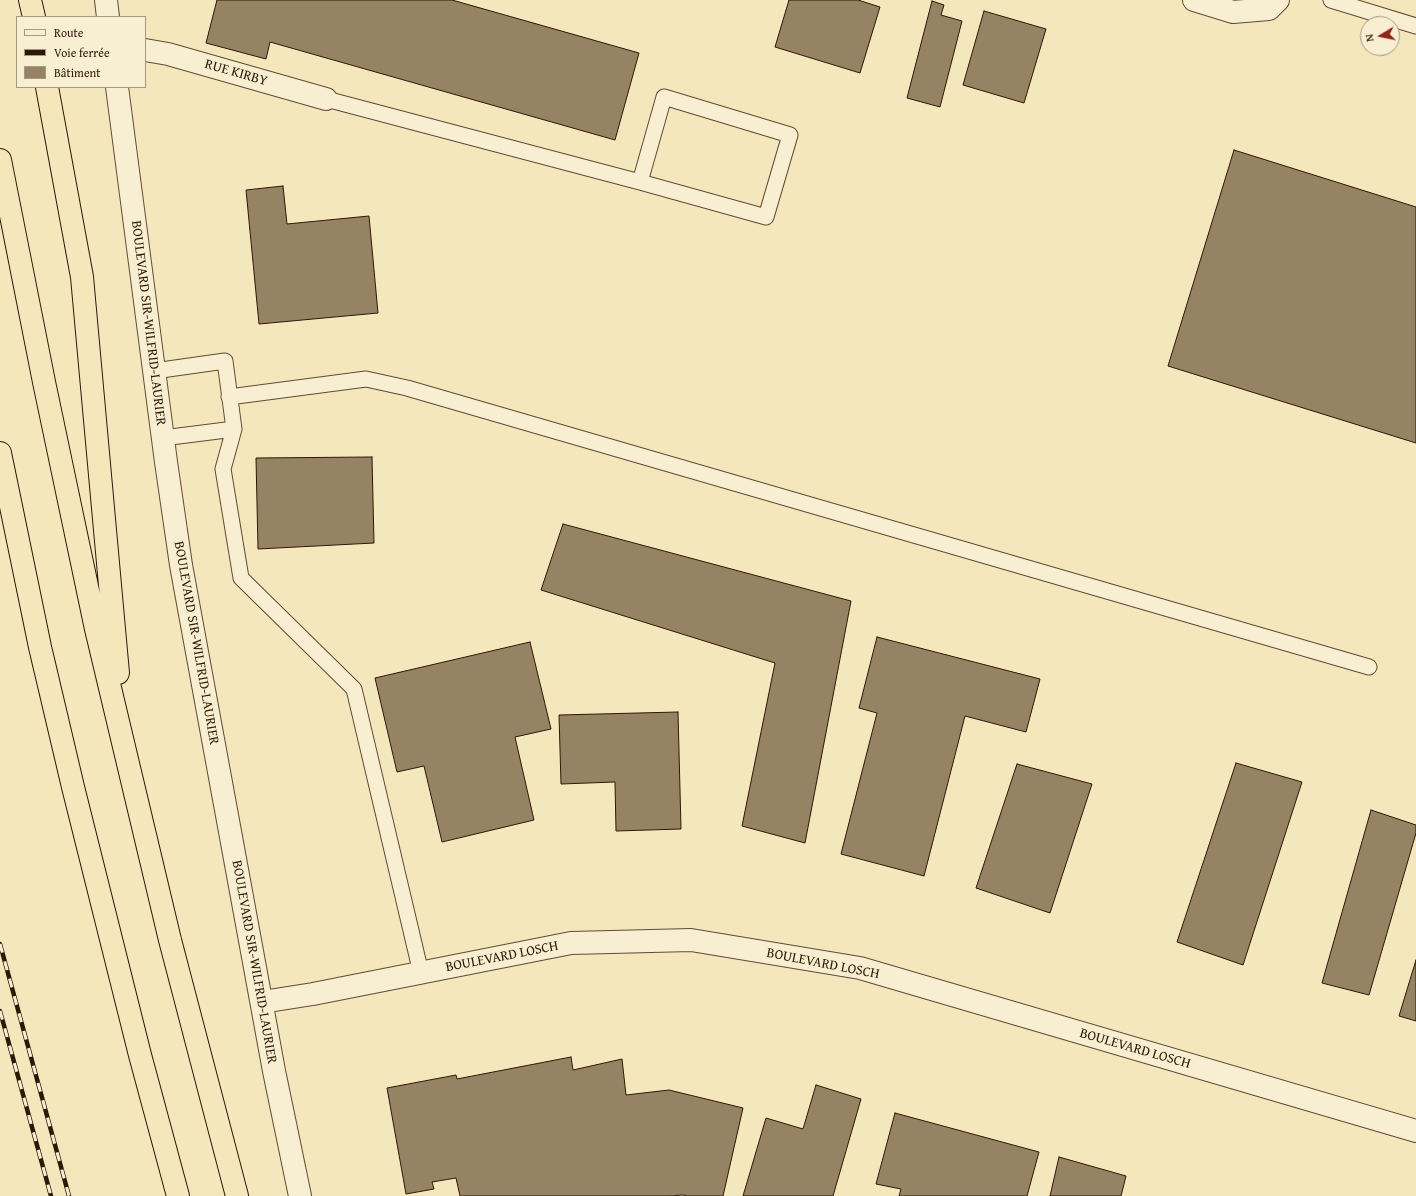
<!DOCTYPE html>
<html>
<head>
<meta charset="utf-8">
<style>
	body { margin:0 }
	#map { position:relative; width:1416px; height:1196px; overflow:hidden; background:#f4e7bc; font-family:"Gentium Book Plus",serif }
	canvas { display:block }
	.legend { position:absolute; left:16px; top:16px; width:130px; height:72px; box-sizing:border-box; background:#f8efd3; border:1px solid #a79981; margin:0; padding:5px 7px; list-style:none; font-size:12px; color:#2e1705 }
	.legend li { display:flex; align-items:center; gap:8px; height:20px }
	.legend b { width:20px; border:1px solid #a79981 }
	.north { position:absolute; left:1360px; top:16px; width:40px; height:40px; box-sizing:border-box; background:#f8efd3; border:1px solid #a79981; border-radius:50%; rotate:260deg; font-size:11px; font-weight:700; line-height:16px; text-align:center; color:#2e1705 }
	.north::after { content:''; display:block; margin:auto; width:14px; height:18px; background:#8f2418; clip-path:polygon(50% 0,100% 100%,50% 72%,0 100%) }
</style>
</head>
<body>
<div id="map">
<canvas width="1416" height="1196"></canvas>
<ul class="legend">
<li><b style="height:5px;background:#f8efd3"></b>Route</li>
<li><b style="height:5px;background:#2e1705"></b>Voie ferrée</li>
<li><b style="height:11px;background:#958364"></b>Bâtiment</li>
</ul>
<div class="north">N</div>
</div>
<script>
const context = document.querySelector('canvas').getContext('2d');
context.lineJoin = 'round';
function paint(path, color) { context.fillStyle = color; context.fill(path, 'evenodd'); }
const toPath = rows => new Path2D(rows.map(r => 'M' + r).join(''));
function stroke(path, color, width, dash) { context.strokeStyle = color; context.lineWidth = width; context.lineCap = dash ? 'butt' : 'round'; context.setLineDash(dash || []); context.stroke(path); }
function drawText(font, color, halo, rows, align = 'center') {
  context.font = font + ' "Gentium Book Plus",serif'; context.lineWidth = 3.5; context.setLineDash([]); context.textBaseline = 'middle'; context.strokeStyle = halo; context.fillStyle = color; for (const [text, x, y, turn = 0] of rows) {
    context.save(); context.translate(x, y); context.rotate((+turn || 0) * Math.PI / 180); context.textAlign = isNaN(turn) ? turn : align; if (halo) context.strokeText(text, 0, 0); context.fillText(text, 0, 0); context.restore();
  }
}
const building = toPath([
	[217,0,452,0,639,53,615,140,270,42,266,59,206,43,217,0],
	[789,0,858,0,880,7,860,73,775,47,789,0],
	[932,1,944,5,941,15,962,21,940,107,907,98,932,1],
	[984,11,1046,29,1024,103,963,85,984,11],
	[1234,150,1416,207,1416,443,1168,366,1234,150],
	[283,186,287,224,369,216,378,313,259,324,246,190,283,186],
	[372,457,374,543,258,549,256,458,372,457],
	[563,524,851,601,805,843,742,826,775,663,541,590,563,524],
	[877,637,1040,679,1026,732,965,716,924,876,841,854,877,713,859,708,877,637],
	[530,642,551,729,515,737,534,820,442,842,424,766,397,772,375,678,530,642],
	[678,712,681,829,616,831,615,782,561,784,559,715,678,712],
	[1236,763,1302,782,1243,965,1177,942,1236,763],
	[1017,764,1092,784,1050,913,976,888,1017,764],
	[1371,810,1416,825,1416,833,1369,995,1322,983,1371,810],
	[1416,960,1416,1021,1399,1016,1416,960],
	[571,1057,573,1070,622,1059,626,1095,669,1090,743,1108,723,1196,688,1196,682,1195,671,1196,460,1196,456,1178,432,1182,434,1189,406,1194,387,1088,456,1075,457,1079,571,1057],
	[816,1085,861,1099,833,1196,743,1196,766,1118,803,1129,816,1085],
	[895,1113,1039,1152,1027,1196,899,1196,901,1189,876,1184,895,1113],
	[1059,1157,1126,1176,1121,1196,1050,1196,1059,1157]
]);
const service = toPath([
	[1331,0,1416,26],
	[326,99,640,182,766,217,790,135,664,97,640,182],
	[154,371,225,361,234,429,163,438],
	[229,397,366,379,407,388,1369,667],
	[234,429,223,469,241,578,354,689,421,973]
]);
const minor = toPath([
	[1194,0,1233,12,1269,9,1278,0],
	[145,50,168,54,326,99],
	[262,1002,313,994,571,943,691,940,860,968,1416,1131]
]);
const tertiary = toPath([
	[106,0,108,17],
	[117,87,166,462,181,565,274,1071,300,1196]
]);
const motorway = toPath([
	[30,0,34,17],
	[47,87,82,277,118,673],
	[0,160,44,382,96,629,170,940,237,1196],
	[0,453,40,647,73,787,140,1055,178,1196]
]);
const rail = toPath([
	[0,944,69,1196],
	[0,1011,51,1196]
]);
const streetNames = [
	["RUE KIRBY",236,73,16],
	["BOULEVARD SIR-WILFRID-LAURIER",148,323,83],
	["BOULEVARD SIR-WILFRID-LAURIER",196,643,80],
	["BOULEVARD LOSCH",502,957,-11],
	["BOULEVARD SIR-WILFRID-LAURIER",254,962,80],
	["BOULEVARD LOSCH",823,964,11],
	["BOULEVARD LOSCH",1135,1049,16]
];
paint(building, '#958364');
stroke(building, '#2e1705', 1);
stroke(service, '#604b33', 17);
stroke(minor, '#604b33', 24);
stroke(tertiary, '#604b33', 24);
stroke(motorway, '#2e1705', 24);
stroke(service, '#f8efd3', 15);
stroke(minor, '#f8efd3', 22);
stroke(tertiary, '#f8efd3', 22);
stroke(motorway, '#f4e7bc', 22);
stroke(rail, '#2e1705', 4.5);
stroke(rail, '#f8efd3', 3, [9]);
drawText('14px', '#2e1705', '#f8efd3', streetNames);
</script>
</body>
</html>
